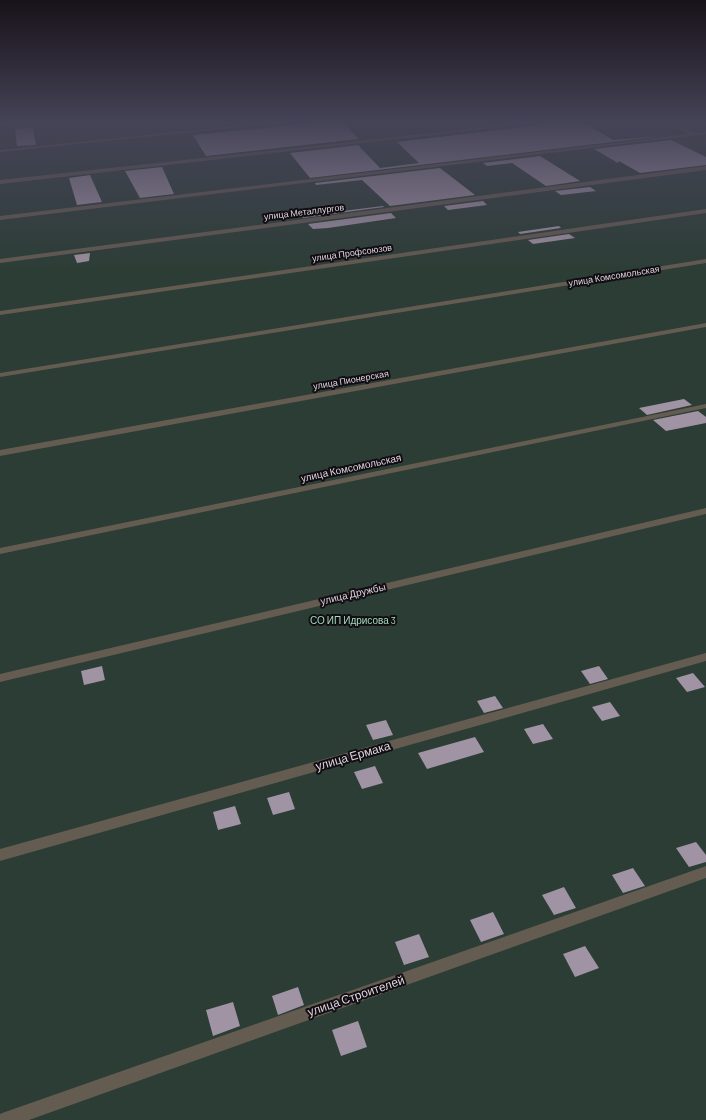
<!DOCTYPE html>
<html>
<head>
<meta charset="utf-8">
<style>
	body { margin:0 }
	canvas { display:block; background:#2c212e }
</style>
</head>
<body>
<canvas width="706" height="1120"></canvas>
<script>
const context = document.querySelector('canvas').getContext('2d');
context.lineJoin = 'round';
function paint(path, color) { context.fillStyle = color; context.fill(path, 'evenodd'); }
const toPath = rows => new Path2D(rows.map(r => 'M' + r).join(''));
function drawText(font, color, halo, rows, align = 'center') {
  context.font = font + ' Barlow,sans-serif'; context.lineWidth = 4; context.setLineDash([]); context.textBaseline = 'middle'; context.strokeStyle = halo; context.fillStyle = color; for (const [text, x, y, turn = 0] of rows) {
    context.save(); context.translate(x, y); context.rotate((+turn || 0) * Math.PI / 180); context.textAlign = isNaN(turn) ? turn : align; if (halo) context.strokeText(text, 0, 0); context.fillText(text, 0, 0); context.restore();
  }
}
const green = toPath([
	[0,122,706,122,706,1120,0,1120]
]);
const building = toPath([
	[327,122,342,122,359,139,206,156,193,135],
	[549,122,583,122,613,140,663,136,310,178,290,153,358,145,380,168,419,163,397,142,531,126,530,126],
	[33,128,36,145,17,146,15,129],
	[671,140,706,157,706,165,640,173,619,161,618,163,594,149],
	[540,156,580,181,546,186,512,163,487,166,483,163],
	[162,167,174,194,140,198,125,171],
	[440,168,475,195,390,206,362,180,316,185,315,183],
	[90,175,102,202,77,205,69,178],
	[590,187,596,191,561,195,555,191],
	[483,201,487,205,448,210,444,206],
	[383,206,384,207,303,218,302,216],
	[391,213,396,218,328,228,313,229,308,224],
	[559,226,561,228,520,234,518,232],
	[569,234,575,238,533,244,528,240],
	[90,253,89,261,77,263,74,255],
	[684,399,692,405,647,415,639,408],
	[698,411,706,417,706,423,666,431,653,420],
	[102,666,105,680,84,685,81,671],
	[599,666,608,679,590,684,581,671],
	[693,673,705,687,687,692,676,678],
	[495,696,503,708,484,713,477,701],
	[610,702,620,716,602,721,592,707],
	[386,720,393,735,373,740,366,725],
	[543,724,553,739,533,744,524,729],
	[475,737,484,752,427,769,418,753],
	[375,766,383,783,362,789,354,772],
	[289,792,295,809,273,815,267,798],
	[235,806,241,824,218,830,213,812],
	[696,842,706,855,706,862,689,867,676,848],
	[633,868,645,886,623,893,612,875],
	[564,887,576,908,554,915,542,895],
	[493,912,504,934,481,942,470,920],
	[419,934,429,957,404,965,395,942],
	[585,946,599,968,575,977,563,954],
	[298,987,304,1005,278,1015,272,996],
	[233,1002,240,1026,213,1036,206,1010],
	[358,1021,367,1047,341,1056,332,1030]
]);
const minor = toPath([
	[22,122,20,123,0,125,0,123,22,122],
	[273,122,290,122,0,152,0,150,273,122],
	[533,122,548,122,0,184,0,180,533,122],
	[667,122,673,122,695,133,706,132,706,134,0,220,0,216,689,134,667,122],
	[706,166,706,170,0,263,0,259,706,166],
	[706,209,706,213,0,315,0,311,706,209],
	[706,259,706,263,0,377,0,373,706,259],
	[706,323,706,327,0,456,0,450,706,323],
	[706,404,706,408,0,554,0,548,706,404],
	[706,508,706,514,0,682,0,674,706,508],
	[706,653,706,661,0,861,0,849,706,653],
	[706,866,706,878,29,1120,0,1120,0,1114,5,1112,706,866]
]);
const farStreetnames = [
	["улица Металлургов",304,212,-7],
	["улица Профсоюзов",352,253,-8],
	["улица Комсомольская",614,276,-9],
	["улица Пионерская",351,380,-10]
];
const streetNames = [
	["улица Комсомольская",351,468,-12],
	["улица Дружбы",353,594,-13]
];
const parkNames = [
	["СО ИП Идрисова 3",353,621]
];
const nearStreetnames = [
	["улица Ермака",353,756,-16],
	["улица Строителей",356,996,-19]
];
paint(green, '#2b3d34');
paint(building, '#a093a3');
paint(minor, '#645b51');
const sky = context.createLinearGradient(0, 0, 0, 279);
sky.addColorStop(0, '#181219');
sky.addColorStop(0.44, '#454357');
sky.addColorStop(1, '#45435700');
context.fillStyle = sky;
context.fillRect(0, 0, 706, 279);
drawText('9px', '#ddd6de', '#120d13', farStreetnames);
drawText('10px', '#ddd6de', '#120d13', streetNames);
drawText('10px', '#a3dcbd', '#120d13', parkNames);
drawText('12px', '#ddd6de', '#120d13', nearStreetnames);
</script>
</body>
</html>
